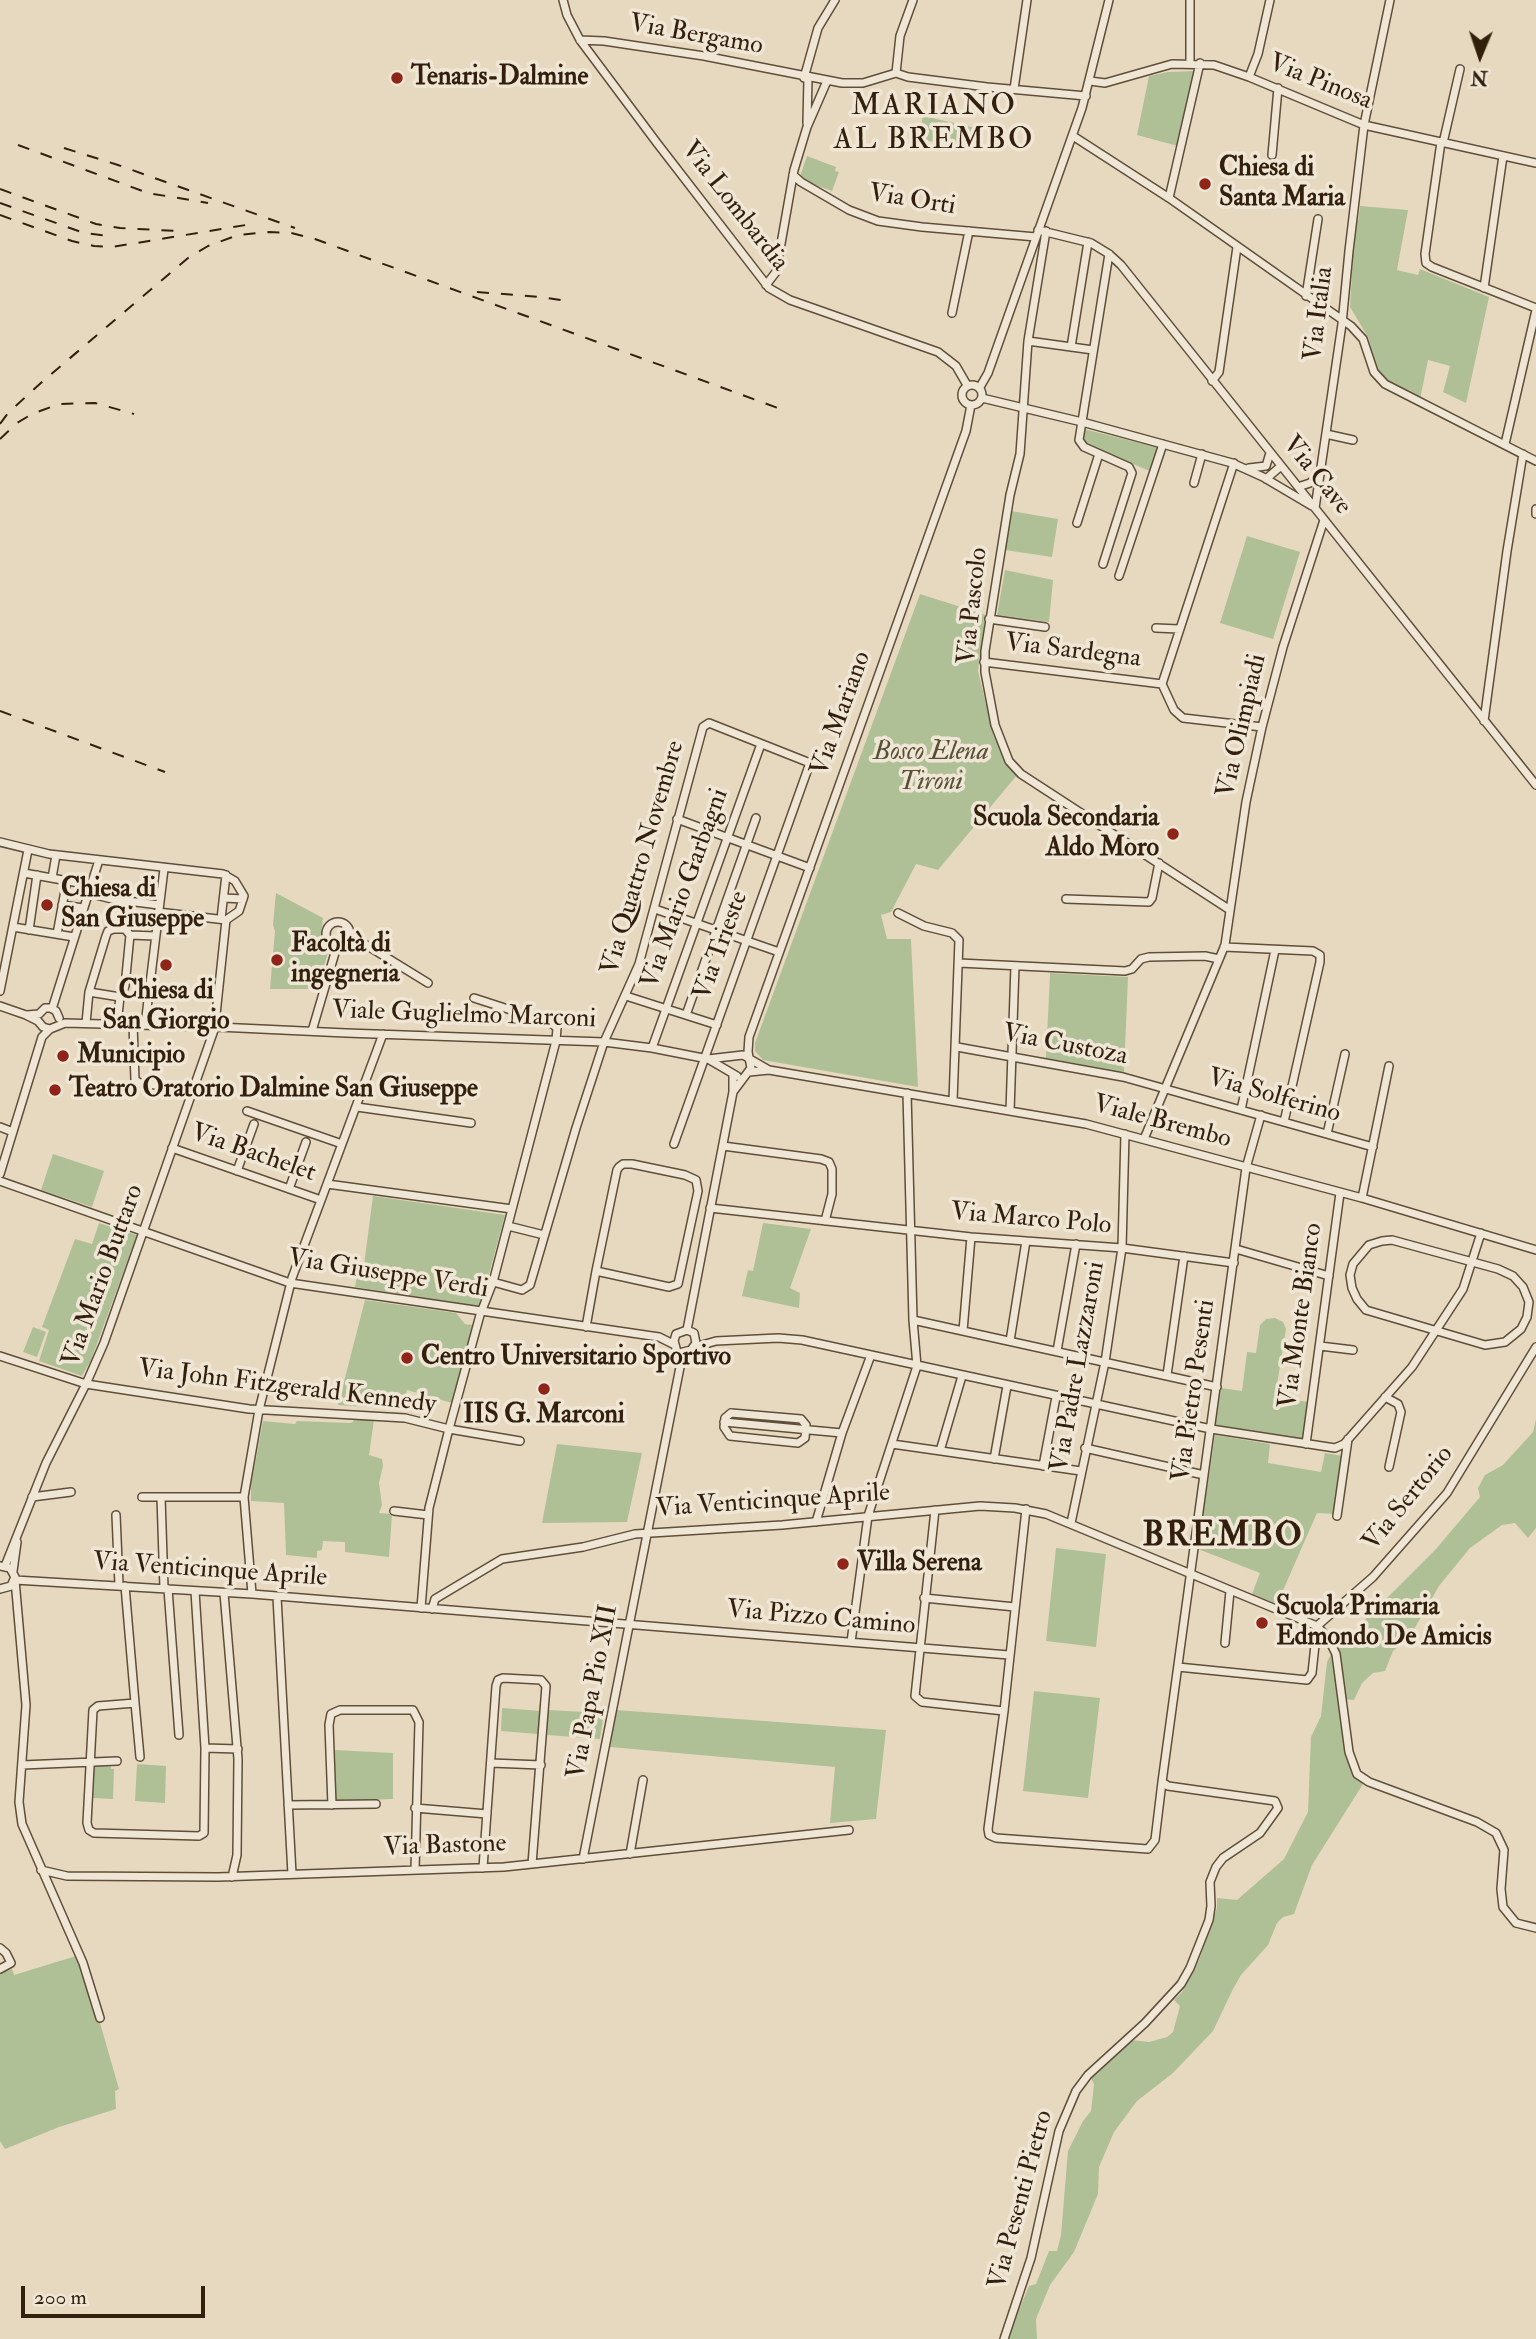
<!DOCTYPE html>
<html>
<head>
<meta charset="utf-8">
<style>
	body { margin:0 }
	#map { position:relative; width:1536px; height:2339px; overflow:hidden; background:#e7d9bf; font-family:"IM FELL Double Pica",serif }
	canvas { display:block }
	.north { position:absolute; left:1445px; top:21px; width:70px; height:70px; -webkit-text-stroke:5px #efe6d5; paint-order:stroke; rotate:182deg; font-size:19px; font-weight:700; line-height:28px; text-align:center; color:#321f0c }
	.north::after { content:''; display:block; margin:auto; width:24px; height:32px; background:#321f0c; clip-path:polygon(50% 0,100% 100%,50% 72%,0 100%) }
	.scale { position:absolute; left:21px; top:2286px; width:184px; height:32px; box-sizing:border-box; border:4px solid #321f0c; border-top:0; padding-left:9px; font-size:21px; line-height:24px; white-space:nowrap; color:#321f0c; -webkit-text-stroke:5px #efe6d5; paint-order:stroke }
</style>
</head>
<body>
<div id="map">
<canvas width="1536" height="2339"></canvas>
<div class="north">N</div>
<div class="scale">200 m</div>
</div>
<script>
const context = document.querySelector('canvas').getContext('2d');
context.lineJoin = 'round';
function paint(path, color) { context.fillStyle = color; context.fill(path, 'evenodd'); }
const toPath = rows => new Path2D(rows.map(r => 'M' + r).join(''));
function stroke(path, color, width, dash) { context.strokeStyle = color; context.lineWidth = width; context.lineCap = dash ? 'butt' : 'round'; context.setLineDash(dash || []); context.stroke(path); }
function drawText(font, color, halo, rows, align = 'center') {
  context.font = font + ' "IM FELL Double Pica",serif'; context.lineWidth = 7; context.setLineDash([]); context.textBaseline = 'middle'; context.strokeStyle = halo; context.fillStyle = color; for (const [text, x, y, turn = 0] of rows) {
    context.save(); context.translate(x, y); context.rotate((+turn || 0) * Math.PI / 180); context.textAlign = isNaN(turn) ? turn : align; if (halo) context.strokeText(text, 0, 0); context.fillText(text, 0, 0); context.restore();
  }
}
const green = toPath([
	[1195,71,1178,146,1137,135,1149,76,1168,72],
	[923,116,976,128,972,149,949,146,918,138],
	[807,156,836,167,835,171,839,172,832,191,799,179],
	[1360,206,1408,210,1397,270,1418,275,1420,269,1489,297,1466,403,1443,392,1450,366,1428,360,1420,399,1389,385,1377,371,1368,337,1350,307,1355,221,1358,221],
	[1084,429,1159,448,1152,472,1088,445,1083,437],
	[1011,511,1058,519,1052,557,1005,550],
	[1247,536,1300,552,1273,639,1220,623],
	[1005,570,1053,580,1049,622,997,615],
	[920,594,986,615,978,671,994,737,1017,775,938,870,916,864,891,912,881,915,887,939,911,939,918,1087,763,1060,755,1051,755,1043],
	[276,893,323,918,321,935,329,949,317,989,270,989,275,931,273,925],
	[1050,973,1128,977,1124,1072,1046,1058],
	[53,1154,104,1171,92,1207,41,1190],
	[373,1196,505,1215,480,1307,355,1287,359,1265,364,1265],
	[99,1223,137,1235,91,1360,82,1376,39,1361,49,1330,42,1327,75,1239,92,1244],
	[763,1223,811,1229,790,1288,800,1293,799,1308,742,1296,748,1270,753,1271],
	[365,1300,456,1313,465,1324,473,1325,452,1403,407,1390,403,1409,338,1405],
	[1275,1318,1283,1322,1286,1329,1275,1397,1308,1402,1303,1440,1215,1427,1221,1388,1242,1391,1247,1352,1256,1353,1260,1325,1266,1319],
	[33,1327,46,1332,37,1357,23,1352],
	[354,1419,374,1420,369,1455,382,1459,383,1466,379,1483,382,1505,379,1513,392,1514,389,1557,345,1552,345,1542,323,1541,322,1550,317,1551,317,1558,286,1555,284,1503,251,1501,251,1485,263,1421,295,1424,297,1421,350,1423,353,1422],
	[1536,1419,1536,1528,1528,1538,1515,1523,1502,1525,1470,1548,1439,1586,1409,1638,1393,1651,1385,1671,1373,1673,1362,1683,1354,1700,1341,1699,1345,1746,1351,1766,1355,1776,1363,1784,1312,1865,1294,1914,1283,1917,1277,1923,1268,1945,1241,1975,1233,1989,1213,2031,1173,2073,1137,2101,1114,2132,1099,2167,1098,2194,1074,2252,1050,2285,1036,2319,1037,2339,1009,2339,1011,2328,1029,2286,1036,2284,1049,2251,1057,2251,1061,2235,1068,2151,1083,2121,1091,2111,1094,2084,1090,2076,1131,2040,1149,2042,1167,2037,1173,2032,1180,2006,1174,2000,1182,1992,1199,1960,1217,1908,1217,1898,1237,1900,1284,1859,1308,1812,1311,1737,1321,1716,1327,1662,1332,1652,1354,1640,1359,1635,1364,1621,1436,1549,1480,1497,1478,1488,1485,1475,1503,1465,1533,1432],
	[1215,1435,1270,1444,1268,1463,1321,1472,1325,1453,1343,1456,1335,1514,1317,1513,1277,1604,1252,1594,1260,1573,1198,1549],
	[557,1444,642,1453,627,1522,542,1523],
	[1056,1548,1106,1554,1096,1647,1046,1641],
	[1034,1691,1100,1698,1088,1798,1023,1791],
	[502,1708,540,1711,538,1734,501,1731],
	[548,1710,604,1713,600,1739,547,1735],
	[616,1710,886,1730,876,1819,830,1823,835,1767,610,1747],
	[335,1750,393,1753,393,1799,336,1801],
	[137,1764,166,1766,165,1803,135,1801],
	[93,1765,111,1766,111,1769,114,1769,113,1799,92,1798],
	[76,1956,86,1974,119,2089,115,2091,116,2109,59,2127,5,2149,0,2141,0,1973,12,1969,14,1975]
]);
const minor = toPath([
	[563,0,567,15,580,40,657,143,769,288,790,300,938,352,956,366,967,385],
	[1190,0,1190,63],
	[580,40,604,41,704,56,842,83,863,83,896,73],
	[896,73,908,77,987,87,1086,96],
	[896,73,900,36,913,0],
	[1249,77,1258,54,1270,0],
	[804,78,818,28,835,0],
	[1090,81,1105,83,1172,64,1214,65,1249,77,1364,125,1536,163],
	[1014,89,1027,0],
	[807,123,808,78],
	[1073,136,1169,198,1351,326,1363,339,1374,372,1385,384,1536,461],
	[1441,142,1425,254,1426,263,1432,267,1536,308],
	[1443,143,1460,69],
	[1272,155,1278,88],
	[793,175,801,182,849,210,878,221,922,227,1036,237],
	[1169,198,1200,63],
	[1038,230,1091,243,1109,254,1121,265,1536,785],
	[1046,231,1028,341,1020,454,1010,495,985,651,985,672,995,725,1009,761,1021,774,1230,910],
	[766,285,776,272,794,170,807,127,827,81],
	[1484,288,1503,156],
	[1306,296,1318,219],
	[952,313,969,231],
	[1028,341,1093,350],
	[1071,347,1088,242],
	[1212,381,1219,372,1237,247],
	'962 395a10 10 0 1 1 20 0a10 10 0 1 1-20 0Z',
	[980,387,988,373,1082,108,1109,0],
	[982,398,1082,422,1232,463,1263,477,1312,506],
	[1326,434,1353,440],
	[1505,444,1536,310],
	[1249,468,1266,466,1270,453],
	[1266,479,1281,466],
	[1194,483,1202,454],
	[1298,487,1310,483,1319,475],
	[1315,508,1342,324,1349,251,1364,125,1390,0],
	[1536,509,1536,514],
	[1077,523,1099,454],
	[1103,564,1132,473,1129,467,1084,447,1079,440,1109,254],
	[1119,576,1163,444],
	[989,619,1045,627],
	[1156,628,1179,629],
	[984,662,1162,684,1174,710,1183,718,1262,727],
	[1162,684,1234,463],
	[1484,721,1507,551,1523,454],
	[677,819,810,868],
	[0,842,49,854,223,874,235,881,244,896,239,911,226,920],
	[24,873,90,885],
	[52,878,56,855],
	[88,893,112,899,159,905],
	[224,898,243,899],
	[1066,899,1149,902,1152,898,1159,863],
	[62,905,83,908],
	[655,909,779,952],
	[158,912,226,920],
	[898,913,924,926,952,933,959,940,953,1101],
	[221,919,226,875],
	'326 934a12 12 0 1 1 24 0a12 12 0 1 1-24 0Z',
	[13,927,74,937],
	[29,930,37,875],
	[57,934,67,880],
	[130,935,155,936],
	[350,935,428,983],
	[1224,947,1313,951,1320,955,1320,962,1284,1122],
	[959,963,1125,971,1132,969,1141,959,1149,957,1205,956,1219,959],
	[0,991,28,850],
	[626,996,717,1025],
	[474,998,551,1023,557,1028,556,1041,493,1282],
	[0,1006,26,1015,38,1021,43,1027,50,1029],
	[52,1009,99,860],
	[27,1015,39,1014,45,1008,51,1008,56,1011,59,1018],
	[686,1015,756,818],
	[86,1023,89,992],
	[117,1024,120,997,125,986,130,935,125,929,114,929,108,931,106,936,89,992,120,997],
	[133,1024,135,1080,140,1083,171,1087,192,1094],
	[215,1024,226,920],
	[145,1025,164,869],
	[312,1031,337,946],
	[957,1047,1123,1077,1373,1147],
	[652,1048,761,744],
	[708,1059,737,1076],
	[749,1072,769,1070,1086,1124,1362,1198,1536,1250],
	[733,1092,751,1068,748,1052,749,1037,966,431,971,405],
	[357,1107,471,1123],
	[1241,1110,1275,950],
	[247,1111,342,1144],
	[1010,1111,1015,966],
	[0,1127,13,1132],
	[1327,1134,1345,1054],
	[1144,1139,1225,945,1246,802,1262,727,1283,647,1324,520],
	[723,1146,821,1159,829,1162,832,1169,832,1194,825,1221],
	[172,1148,321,1200],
	[237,1171,254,1124],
	[0,1174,42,1037,50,1029,65,1023,212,1027,215,1024,218,1027,346,1033,604,1042,652,1048,708,1059,743,1055,769,1070],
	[0,1181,290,1283,659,1337,675,1345],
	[327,1184,512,1209],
	[289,1189,306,1142],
	[1362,1198,1389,1066],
	[710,1208,971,1237,1122,1248,1234,1263],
	[508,1226,544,1235],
	[1392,1240,1498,1269,1513,1276,1523,1287,1529,1302,1527,1317,1521,1329,1505,1342,1485,1345,1366,1310,1357,1299,1352,1288,1350,1275,1353,1264,1369,1245,1382,1241,1392,1240],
	[1236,1249,1329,1276],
	[913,1320,1217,1387],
	[586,1327,596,1271,617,1170,619,1167,623,1164,632,1164,685,1175,696,1180,698,1191,678,1284,669,1287,596,1271],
	[687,1330,733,1092,733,1074],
	[963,1331,971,1237],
	[1010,1341,1026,1241],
	[1320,1346,1353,1350],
	[695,1347,716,1341,778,1338,802,1340,1211,1429,1335,1448,1344,1444,1412,1367,1463,1289,1481,1233],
	[676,1348,674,1341,676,1334,687,1330],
	[1057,1351,1076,1244],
	[683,1352,691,1350,696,1343,694,1333,687,1330],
	[0,1356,86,1384,249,1409,405,1418,449,1429,480,1315,493,1282,522,1290,530,1285,576,1128,604,1042,639,964,703,727,709,723,810,763,674,1144],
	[1167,1375,1184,1256],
	[1385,1397,1398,1404,1401,1412,1389,1467],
	[731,1413,801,1419,806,1425,805,1438,798,1443,730,1436,724,1427,725,1418,731,1413],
	[724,1422,842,1433],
	[892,1444,1081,1471],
	[1306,1444,1340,1193],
	[1085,1448,1204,1475],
	[940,1451,962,1376],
	[994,1459,1007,1386],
	[1043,1466,1056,1397],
	[32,1497,71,1492],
	[142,1497,244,1497],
	[161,1497,164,1588],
	[1026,1509,1004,1711,988,1829,989,1835,996,1838,1148,1849,1155,1840,1162,1782],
	[935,1510,915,1696,922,1702,1004,1711],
	[394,1511,428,1515],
	[116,1515,119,1585],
	[1337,1516,1348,1439],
	[816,1522,842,1433,871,1355],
	[1071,1523,1105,1362,1122,1248,1125,1134],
	[0,1566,10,1568,15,1577,11,1586,0,1589],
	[5,1566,46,1463,86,1384,104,1343,214,1030],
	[13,1571,17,1542],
	[125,1586,135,1703,98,1706,93,1710,87,1823,89,1830,94,1833,199,1836,204,1833,205,1748,195,1591],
	[168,1589,179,1735],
	[224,1593,238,1759,237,1855,232,1877],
	[252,1594,244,1497,259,1410,292,1278,383,1034],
	[277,1597,292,1874],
	[924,1598,1015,1607],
	[421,1608,429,1508,449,1429,520,1441],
	[432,1609,435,1599,440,1596,502,1559,583,1547,635,1534,782,1525,980,1506,1015,1508,1046,1514,1317,1626,1328,1638,1336,1654,1349,1752,1357,1774,1369,1782,1477,1822,1496,1833,1504,1850,1501,1889,1503,1907,1516,1923,1536,1928],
	[1317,1626,1373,1577,1447,1493,1536,1347],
	[851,1642,868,1516,917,1366,913,1320,907,1093],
	[1225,1643,1230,1591],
	[1178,1667,1307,1680,1312,1673,1317,1626],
	[135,1703,140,1757],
	[205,1748,238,1749],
	[491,1763,541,1765],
	[22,1765,117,1761],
	[288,1805,376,1804],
	[332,1805,329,1725,331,1714,340,1710,413,1710,419,1722,415,1870],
	[415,1808,487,1814],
	[630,1854,643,1780],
	[583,1859,683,1352],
	[483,1868,496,1686,498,1680,503,1678,541,1680,546,1686,532,1864],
	[41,1870,67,1876,218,1877,504,1867,849,1830],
	[0,1948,6,1953,11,1963,0,1969],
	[100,2018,83,1963,22,1824,19,1802,26,1705,15,1580,252,1594,1009,1655],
	[1004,2339,1031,2258,1059,2131,1076,2091,1088,2075,1145,2023,1181,1984,1190,1968,1209,1920,1211,1906,1210,1882,1216,1867,1223,1858,1260,1833,1278,1808,1275,1801,1168,1786,1162,1782,1246,1168,1261,1115]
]);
const rail = toPath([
	[18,145,148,193,208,203],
	[64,148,118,165,295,228],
	[0,189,96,224,120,228,176,231],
	[0,203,84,233,110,236],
	[0,215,72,241,94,246,112,247,252,224],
	[477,292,541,297,561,300],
	[0,424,8,413,43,381,188,258,208,246,238,235,269,232,291,233,315,239,778,408],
	[0,439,17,423,32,414,59,404,95,403,134,414],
	[0,711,165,772]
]);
const markers = [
	[397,78,7,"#8f2418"],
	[1205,184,7,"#8f2418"],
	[1173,834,7,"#8f2418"],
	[47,905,7,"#8f2418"],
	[277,960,7,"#8f2418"],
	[166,965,7,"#8f2418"],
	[63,1056,7,"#8f2418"],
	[55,1090,7,"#8f2418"],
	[407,1358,7,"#8f2418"],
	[544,1389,7,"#8f2418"],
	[843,1564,7,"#8f2418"],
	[1262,1623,7,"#8f2418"]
];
const streetNames = [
	["Via Bergamo",696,36,10],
	["Via Pinosa",1320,83,22],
	["Via Orti",912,201,9],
	["Via Lombardia",734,207,52],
	["Via Italia",1320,314,-83],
	["Via Cave",1316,476,51],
	["Via Pascolo",974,606,-84],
	["Via Sardegna",1073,652,7],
	["Via Mariano",842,714,-70],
	["Via Olimpiadi",1243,726,-77],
	["Via Quattro Novembre",644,858,-74],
	["Via Mario Garbagni",686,889,-70],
	["Via Trieste",722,946,-70],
	["Viale Guglielmo Marconi",464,1016,2],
	["Via Custoza",1065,1046,11],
	["Via Solferino",1274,1097,16],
	["Viale Brembo",1162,1123,15],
	["Via Bachelet",253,1154,19],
	["Via Marco Polo",1031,1220,5],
	["Via Giuseppe Verdi",388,1275,9],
	["Via Mario Buttaro",104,1276,-70],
	["Via Monte Bianco",1302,1316,-82],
	["Via Padre Lazzaroni",1079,1367,-80],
	["Via John Fitzgerald Kennedy",287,1388,7],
	["Via Pietro Pesenti",1195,1391,-82],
	["Via Sertorio",1409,1499,-51],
	["Via Venticinque Aprile",773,1502,-4],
	["Via Venticinque Aprile",210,1571,4],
	["Via Pizzo Camino",821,1619,5],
	["Via Papa Pio XII",594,1692,-79],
	["Via Bastone",445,1847,-2],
	["Via Pesenti Pietro",1022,2200,-75]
];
const poiNames = [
	["Tenaris-Dalmine",411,78],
	["Chiesa di",1219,169],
	["Santa Maria",1219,199],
	["Scuola Secondaria",1159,819,"right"],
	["Aldo Moro",1159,849,"right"],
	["Chiesa di",61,890],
	["San Giuseppe",61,920],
	["Facoltà di",291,945],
	["ingegneria",291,975],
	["Chiesa di",166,992,"center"],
	["San Giorgio",166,1022,"center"],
	["Municipio",77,1056],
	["Teatro Oratorio Dalmine San Giuseppe",69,1090],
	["Centro Universitario Sportivo",421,1358],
	["IIS G. Marconi",544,1416,"center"],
	["Villa Serena",857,1564],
	["Scuola Primaria",1276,1608],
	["Edmondo De Amicis",1276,1638]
];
const parkNames = [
	["Bosco Elena",931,753],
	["Tironi",931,783]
];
const quarterNames = [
	["MARIANO",934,108],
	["AL BREMBO",934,142]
];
const districtNames = [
	["BREMBO",1223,1538]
];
paint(green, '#afc097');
stroke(minor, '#5f4e39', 10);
stroke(minor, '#efe6d5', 7);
stroke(rail, '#321f0c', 2, [12, 12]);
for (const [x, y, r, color] of markers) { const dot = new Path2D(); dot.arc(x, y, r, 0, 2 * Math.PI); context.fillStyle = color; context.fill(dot); stroke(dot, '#efe6d5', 2.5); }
drawText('26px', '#321f0c', '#efe6d5', streetNames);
drawText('bold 26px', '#321f0c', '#efe6d5', poiNames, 'left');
drawText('italic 26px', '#584f36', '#efe6d5', parkNames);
context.letterSpacing = '2px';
drawText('30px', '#321f0c', '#efe6d5', quarterNames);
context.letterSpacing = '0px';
context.letterSpacing = '2px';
drawText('bold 33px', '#321f0c', '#efe6d5', districtNames);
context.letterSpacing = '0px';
</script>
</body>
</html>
